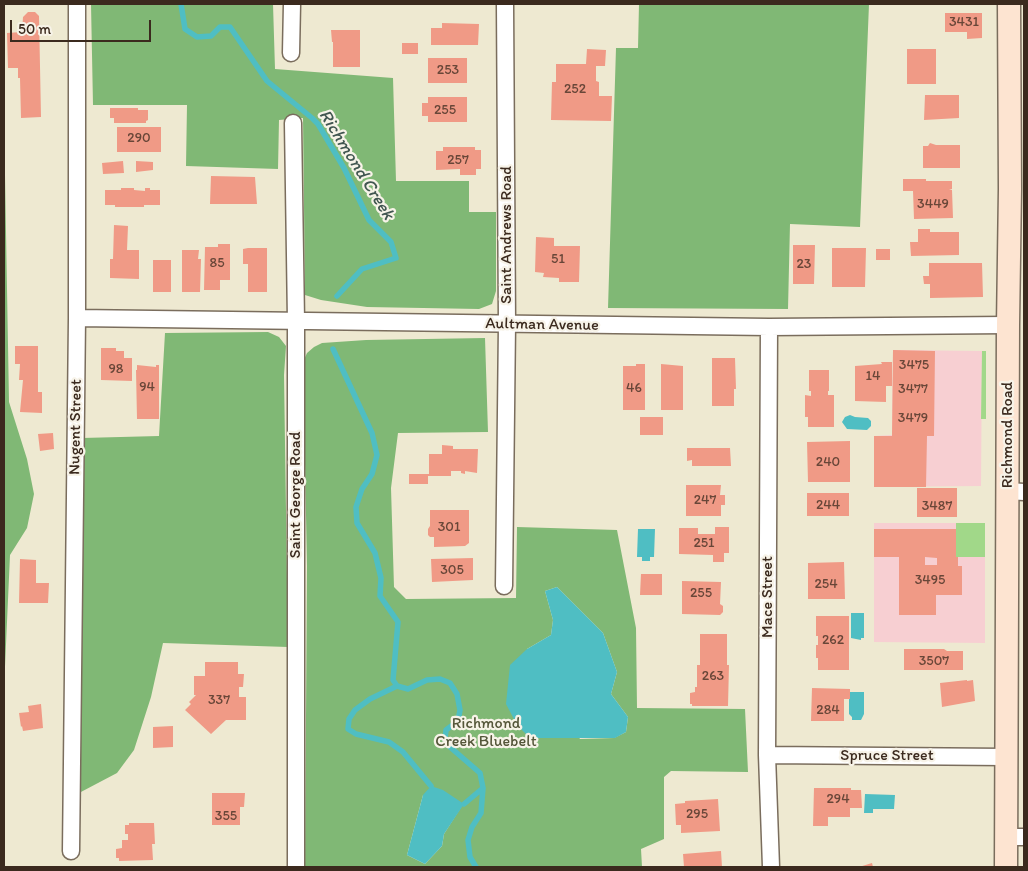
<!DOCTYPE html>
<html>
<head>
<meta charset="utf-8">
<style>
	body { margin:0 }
	#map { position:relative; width:1028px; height:871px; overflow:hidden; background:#eee9d1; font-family:Itim,sans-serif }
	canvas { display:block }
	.frame { position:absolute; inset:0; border:5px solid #3b2a1e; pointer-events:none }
	.scale { position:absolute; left:10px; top:20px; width:141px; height:22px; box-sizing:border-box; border:2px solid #3b2a1e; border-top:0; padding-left:6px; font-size:15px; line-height:18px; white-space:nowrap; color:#3b2a1e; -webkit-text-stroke:4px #f7f3e8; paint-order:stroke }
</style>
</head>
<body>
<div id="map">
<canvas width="1028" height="871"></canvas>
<div class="frame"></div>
<div class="scale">50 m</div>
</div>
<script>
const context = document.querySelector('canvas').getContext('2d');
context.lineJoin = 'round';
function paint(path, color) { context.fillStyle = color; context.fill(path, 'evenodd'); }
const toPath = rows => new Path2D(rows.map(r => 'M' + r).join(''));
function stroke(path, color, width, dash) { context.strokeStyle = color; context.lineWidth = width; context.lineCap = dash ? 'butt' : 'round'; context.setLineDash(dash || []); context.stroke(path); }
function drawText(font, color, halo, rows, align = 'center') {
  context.font = font + ' Itim,sans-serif'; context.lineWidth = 4.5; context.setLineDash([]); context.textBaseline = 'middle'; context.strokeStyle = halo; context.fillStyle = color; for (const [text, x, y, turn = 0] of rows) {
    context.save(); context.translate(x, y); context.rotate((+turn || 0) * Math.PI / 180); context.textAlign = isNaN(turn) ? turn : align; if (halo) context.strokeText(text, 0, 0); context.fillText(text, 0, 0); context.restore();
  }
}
const built = toPath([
	[893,350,982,351,981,486,874,487,874,436,892,435],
	[874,523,985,523,985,643,874,642]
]);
const green = toPath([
	[982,351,986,351,986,419,981,419],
	[956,523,985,523,985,557,956,557]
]);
const forest = toPath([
	[91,4,273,4,275,69,393,78,396,181,469,181,469,212,496,212,496,291,492,304,479,309,367,307,321,300,305,295,303,118,279,120,278,169,186,166,187,105,93,105],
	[639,4,869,4,860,227,790,224,788,309,608,308,616,48,638,48],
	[4,118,9,402,27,459,34,494,27,528,10,555,4,689],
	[268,332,279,337,286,346,284,375,288,647,163,643,151,697,134,750,117,773,79,793,82,438,159,436,165,333],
	[485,338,488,432,398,433,391,488,394,587,406,599,516,598,517,527,617,530,636,628,637,708,745,709,748,772,671,771,664,777,664,839,641,849,642,867,305,867,307,566,303,362,307,353,314,347,322,343,366,340],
	[557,587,603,633,617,672,611,694,628,717,626,732,614,738,580,739,527,649,551,635,553,620,545,591],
	[423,795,463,804,444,834,442,846,425,864,407,855]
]);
const water = toPath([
	[850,415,855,417,868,418,871,421,871,426,867,430,847,429,842,422,845,417],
	[638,529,655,529,654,557,650,557,650,561,642,561,642,557,637,557],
	[557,587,603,633,617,672,611,694,628,717,626,732,615,738,530,738,517,725,506,704,510,665,527,649,551,635,553,620,545,591],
	[851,613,864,613,864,638,861,638,861,640,851,638],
	[849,692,864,692,864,714,861,720,852,720,852,717,849,714],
	[431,786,443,790,464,804,444,834,442,846,425,864,407,855,423,795],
	[865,794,895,795,894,809,873,809,873,813,864,813]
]);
const stream = toPath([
	[181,4,185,29,197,37,211,36,220,27,230,27,267,81,312,118,318,124,344,168,369,220,391,242,396,258,362,269,337,296],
	[333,349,372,433,377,455,372,474,362,489,356,507,357,523,375,553,381,578,380,596,398,622,393,680,397,686,408,689,427,680,440,679,450,683,457,694,460,710,458,721,446,730,445,739,450,747,480,773,483,788,481,813,472,827,468,840,470,857,476,867],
	[397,686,370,699,355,710,349,719,348,729,356,734,389,742,403,752,431,786],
	[464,804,483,788]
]);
const building = toPath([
	[28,12,35,12,39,16,41,117,21,118,20,78,18,78,18,68,8,68,7,33,22,32,23,17],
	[945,13,982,13,982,38,967,39,967,32,945,32],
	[442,23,479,24,478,45,431,45,431,28,442,28],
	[331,30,360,30,360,67,333,67,333,42,332,42],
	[402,43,418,43,418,54,402,54],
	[587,49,606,50,605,66,596,66,596,81,599,82,599,96,612,96,611,121,551,120,552,82,556,82,556,64,586,64],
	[907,49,936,49,936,84,907,84],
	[428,58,467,58,467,83,428,83],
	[925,95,959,95,959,118,924,120],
	[428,97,467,97,467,122,428,122,428,116,422,116,422,103,428,103],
	[110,108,138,108,138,110,148,110,148,120,146,121,146,123,114,123,114,118,110,118],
	[117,127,161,127,161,152,117,152],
	[930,143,936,145,960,145,960,168,923,168,923,146,928,146],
	[443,147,475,147,475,150,481,150,481,169,476,169,476,175,460,175,460,169,436,170,436,151,443,151],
	[123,161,124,173,103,174,102,163],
	[136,161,153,162,153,170,136,172],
	[211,176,255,177,257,204,210,204],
	[903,179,926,179,926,181,952,181,952,189,949,189,952,190,953,218,914,219,913,191,903,191],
	[121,188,134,188,134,190,145,191,145,188,150,188,150,190,160,190,160,205,144,205,144,207,115,207,115,205,105,205,105,190,121,190],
	[114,225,128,226,127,250,139,250,139,279,110,278,110,259,113,259],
	[918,229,930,229,930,232,959,232,959,255,911,256,910,242,918,242],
	[536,237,554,238,554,246,580,246,579,282,559,282,559,278,543,277,544,273,535,272],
	[218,244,230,244,230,280,220,280,220,290,204,290,205,247,218,247],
	[793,245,815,245,814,284,793,284],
	[248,248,267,248,267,292,248,292,248,264,243,264,243,249],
	[832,248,866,248,865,287,832,287],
	[876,249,890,249,890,260,876,260],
	[182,250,199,250,198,259,201,259,200,292,182,292],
	[153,260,171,260,171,292,153,292],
	[929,263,982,263,983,297,930,298,930,284,924,284,923,276,929,276],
	[15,346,38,346,38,392,42,392,42,413,20,412,23,380,19,380,20,364,15,364],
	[101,348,116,348,116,351,124,351,124,358,132,358,132,381,101,380],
	[893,350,935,351,934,436,927,436,926,487,874,487,874,436,892,436],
	[712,358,735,358,736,389,734,389,734,406,712,406],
	[881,362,892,362,892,386,886,386,886,402,855,401,855,366,882,364],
	[636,364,645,364,645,410,623,410,623,366,636,366],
	[661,364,683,366,683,410,661,410],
	[137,365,156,367,156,365,159,365,159,419,137,419,136,370,137,370],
	[809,370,829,370,829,391,828,391,828,395,834,395,834,427,808,427,808,417,805,417,805,395,811,396,811,391,809,391],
	[640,417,663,417,663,435,640,435],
	[53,433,54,449,40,451,38,434],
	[850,441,850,482,808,482,807,442],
	[442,445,453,446,453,449,478,449,477,473,465,471,465,474,461,473,461,471,451,471,451,476,428,476,428,484,409,484,409,474,429,474,429,454,442,454],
	[687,448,730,448,731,466,692,466,692,460,687,461],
	[686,485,721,485,720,495,725,495,725,505,721,505,721,516,686,516],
	[917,488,957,488,957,517,917,517],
	[807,493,849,493,849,516,807,516],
	[430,510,469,510,469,543,465,546,434,547,434,537,430,537,428,535,428,529,430,526],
	[715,527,729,527,729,553,724,553,724,562,713,562,713,555,679,554,679,528,698,528,698,534,715,534],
	[874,529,956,529,956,557,958,557,958,566,962,566,962,595,936,595,936,615,899,615,899,557,874,557],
	[925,557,937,558,937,565,925,565],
	[473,558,473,580,432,582,431,559],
	[20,559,36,560,36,583,49,583,48,603,19,603],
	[844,562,845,599,808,599,808,563],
	[641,574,662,574,662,595,640,595],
	[682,581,721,582,720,604,723,606,723,612,720,615,682,614],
	[816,616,849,616,849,670,818,670,818,658,816,658,816,645,818,645,818,636,816,636],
	[700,634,727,634,727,665,729,665,728,706,692,706,692,704,690,704,690,693,695,692,695,687,697,687,697,665,700,665],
	[904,649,944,649,947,651,963,651,963,670,904,670],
	[205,662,238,662,238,674,244,674,243,687,239,687,239,697,246,697,246,720,226,720,211,734,185,710,191,704,189,702,196,695,194,695,194,676,205,676],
	[967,680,967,681,973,680,975,701,942,707,940,683],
	[812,688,850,689,850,699,844,699,844,721,811,721],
	[41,704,43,728,23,731,22,726,21,727,19,713,29,712,28,706],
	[173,726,173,747,153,748,153,727],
	[814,788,851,788,851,790,861,790,862,808,850,808,850,817,828,817,828,826,813,826],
	[212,793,245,793,244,807,240,807,240,825,212,825],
	[718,799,720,831,681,833,681,825,676,825,675,804,685,803,685,801],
	[129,823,154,823,155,844,152,844,153,860,119,861,119,858,116,858,116,849,122,848,122,840,128,840,128,834,125,834,125,825,129,825],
	[721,851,722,867,684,867,683,854],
	[872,863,873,867,859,867]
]);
const street = toPath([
	[291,53,292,4],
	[293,123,296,321,296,867],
	[77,318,769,327,1008,325],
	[769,327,767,755,771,867],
	[1007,491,1024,492],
	[504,586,507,324,505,4],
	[767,755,1006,757],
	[1007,837,1024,837],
	[71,851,77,318,77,4]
]);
const secondary = toPath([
	[1006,867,1008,325,1010,189,1009,4]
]);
const numberNames = [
	["3431",964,22],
	["253",448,70],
	["252",575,89],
	["255",445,110],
	["290",139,138],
	["257",458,160],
	["3449",933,204],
	["51",558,259],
	["85",217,263],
	["23",804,264],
	["3475",914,365],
	["98",116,369],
	["14",873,376],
	["94",147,387],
	["46",634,388],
	["3477",913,389],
	["3479",913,418],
	["240",828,462],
	["247",705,500],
	["244",828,505],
	["3487",937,506],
	["301",449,527],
	["251",704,543],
	["305",452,570],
	["3495",930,580],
	["254",826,584],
	["255",701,593],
	["262",833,640],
	["3507",934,661],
	["263",713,676],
	["337",219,700],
	["284",828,710],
	["294",838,799],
	["295",697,814],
	["355",226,816]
];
const streetNames = [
	["Saint Andrews Road",507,235,-90],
	["Aultman Avenue",542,325,1],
	["Nugent Street",76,427,-89],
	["Richmond Road",1008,435,-90],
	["Saint George Road",296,495,-90],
	["Mace Street",768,597,-90],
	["Spruce Street",887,756]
];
const parkNames = [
	["Richmond",486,724],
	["Creek Bluebelt",486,742]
];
const waterNames = [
	["Richmond Creek",356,165,58]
];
paint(built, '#f7cfd2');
paint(green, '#a1d889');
paint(forest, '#80b875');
paint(water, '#4fbec3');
stroke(stream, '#4fbec3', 5.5);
paint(building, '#f09a86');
stroke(street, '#7a6d5d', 19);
stroke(secondary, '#7a6d5d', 25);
stroke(street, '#fff', 16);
stroke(secondary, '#fde4d1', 22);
drawText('14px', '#684638', null, numberNames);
drawText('16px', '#3b2a1e', '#f7f3e8', streetNames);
drawText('16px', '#545639', '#f7f3e8', parkNames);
drawText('italic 18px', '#415650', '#f7f3e8', waterNames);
</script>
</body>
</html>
